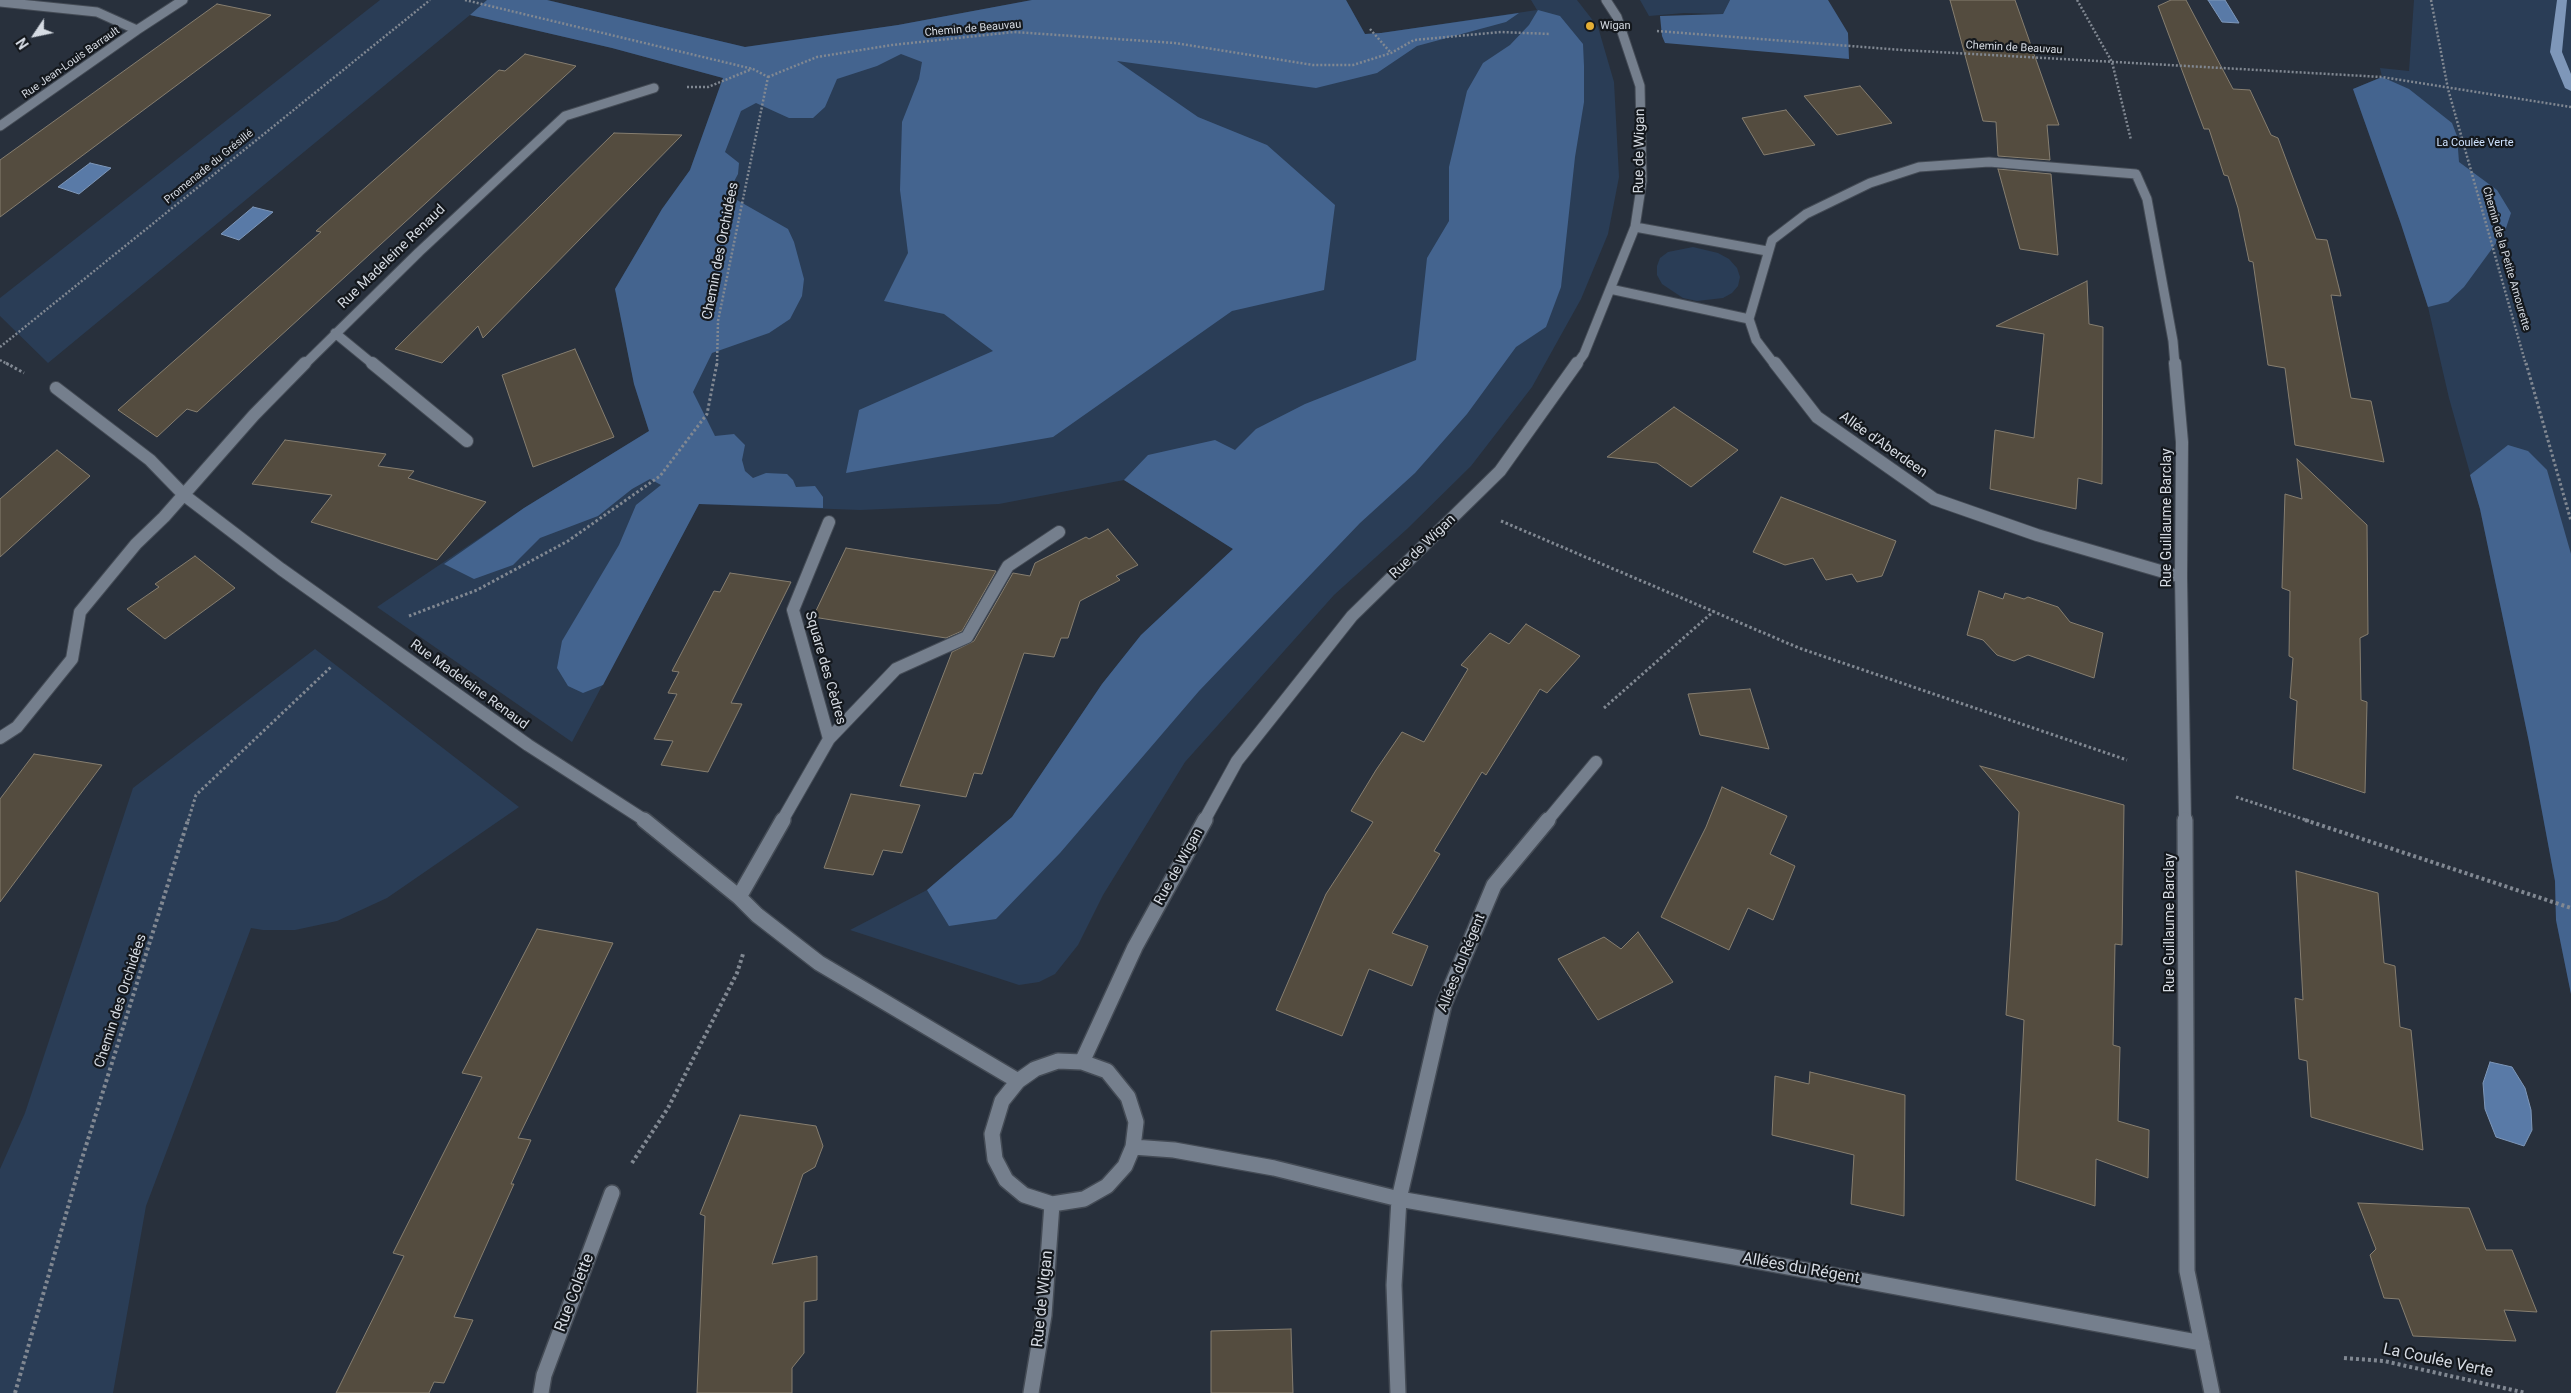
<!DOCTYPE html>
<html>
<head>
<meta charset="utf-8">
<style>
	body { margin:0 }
	#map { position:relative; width:2571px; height:1393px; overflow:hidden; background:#28303c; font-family:Roboto,sans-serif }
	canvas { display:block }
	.north { position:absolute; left:10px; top:10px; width:50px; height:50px; -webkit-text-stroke:4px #14181d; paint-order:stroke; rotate:236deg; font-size:14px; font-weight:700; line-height:20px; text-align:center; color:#d6dbe3 }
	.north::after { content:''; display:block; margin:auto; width:18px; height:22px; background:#d6dbe3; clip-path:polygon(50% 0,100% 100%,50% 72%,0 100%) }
</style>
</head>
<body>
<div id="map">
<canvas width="2571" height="1393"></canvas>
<div class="north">N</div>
</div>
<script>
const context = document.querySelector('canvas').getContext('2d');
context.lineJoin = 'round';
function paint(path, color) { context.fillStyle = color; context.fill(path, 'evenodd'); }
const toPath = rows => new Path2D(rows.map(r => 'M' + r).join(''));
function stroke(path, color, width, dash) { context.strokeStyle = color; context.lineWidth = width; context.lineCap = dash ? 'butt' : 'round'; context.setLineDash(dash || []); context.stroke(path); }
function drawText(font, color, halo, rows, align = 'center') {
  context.font = font + ' Roboto,sans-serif'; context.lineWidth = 4.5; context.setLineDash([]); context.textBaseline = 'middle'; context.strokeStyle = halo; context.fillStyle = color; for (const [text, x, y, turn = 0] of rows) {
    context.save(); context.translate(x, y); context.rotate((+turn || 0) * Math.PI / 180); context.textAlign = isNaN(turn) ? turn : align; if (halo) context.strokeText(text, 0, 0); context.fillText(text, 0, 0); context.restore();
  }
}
const green = toPath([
	[380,0,547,0,745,47,898,25,1032,0,1346,0,1365,34,1381,33,1537,10,1531,0,1577,0,1598,27,1614,82,1619,177,1608,234,1581,299,1532,387,1471,466,1407,529,1334,595,1185,762,1103,895,1078,945,1055,974,1039,982,1019,985,850,930,927,890,1012,817,1102,684,1141,635,1233,549,1124,480,999,504,860,510,699,504,572,742,377,607,524,508,649,431,634,384,615,289,662,209,690,170,723,78,612,48,470,15,48,363,0,316,0,298],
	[1640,0,1730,0,1723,14,1684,13,1649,16],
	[2414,0,2571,0,2571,994,2556,920,2555,881,2529,742,2480,509,2449,398,2428,307,2401,224,2353,89,2382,77,2380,68,2409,71],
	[1693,247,1718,253,1729,259,1737,268,1740,277,1738,286,1732,293,1723,298,1697,301,1683,298,1662,284,1657,275,1657,266,1660,258,1668,252],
	[315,649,519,807,387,898,337,921,295,930,263,930,251,928,146,1206,113,1393,0,1393,0,1169,25,1113,133,788]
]);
const forest = toPath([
	[487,0,547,0,745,47,898,25,1032,0,1346,0,1365,34,1381,33,1519,13,1506,22,1417,46,1377,73,1316,88,1117,61,1198,117,1267,145,1335,205,1324,290,1232,311,1053,437,846,473,859,410,993,351,944,314,884,301,908,253,900,190,902,122,919,79,922,62,901,54,877,66,837,79,825,107,813,118,789,118,756,103,741,111,725,152,739,163,738,174,730,189,737,200,788,229,794,242,804,279,802,296,790,319,769,333,712,353,693,392,715,436,734,434,745,445,742,460,745,471,753,478,766,473,787,474,793,480,796,487,815,486,823,497,823,508,699,504,603,685,583,693,568,686,557,668,562,641,619,545,636,505,661,485,650,479,632,489,598,516,540,538,513,565,474,579,444,564,524,508,649,431,634,384,615,289,662,209,690,170,723,78,612,48,470,15],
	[1730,0,1828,0,1848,33,1849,59,1665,43,1662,36,1660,16,1723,14],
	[1538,10,1560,16,1583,44,1584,66,1584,102,1575,157,1561,287,1546,327,1516,347,1467,414,1415,473,1360,523,1199,691,1060,853,996,919,949,926,927,890,1012,817,1102,684,1141,635,1233,549,1124,480,1148,455,1215,440,1235,450,1256,429,1305,404,1416,360,1427,258,1449,221,1449,167,1467,91,1483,63,1510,45,1529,25],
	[2382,77,2409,89,2452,123,2457,136,2459,162,2497,190,2511,213,2505,231,2464,287,2448,302,2428,307,2401,224,2353,89],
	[2508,445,2528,451,2547,470,2571,554,2571,994,2556,920,2555,881,2529,742,2480,509,2470,475]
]);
const water = toPath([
	[2208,0,2225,0,2239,23,2222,22,2208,0],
	[90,163,111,168,79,194,58,187,90,163],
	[253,207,273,212,239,240,221,234,253,207],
	[2490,1062,2512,1067,2525,1088,2531,1110,2532,1130,2524,1146,2496,1137,2485,1109,2483,1083,2490,1062]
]);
const stream = toPath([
	[2557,0,2567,0,2562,52,2571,74,2571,91,2565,88,2550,52,2557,0]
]);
const building = toPath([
	[1950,0,2015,0,2059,125,2047,125,2050,160,1998,156,1996,122,1983,121,1950,0],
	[2171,0,2186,0,2233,89,2250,90,2271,135,2278,138,2316,239,2327,240,2341,296,2331,295,2351,398,2371,401,2384,462,2295,445,2285,368,2268,365,2253,262,2249,261,2238,208,2228,176,2224,175,2209,129,2204,129,2158,6,2171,0],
	[217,4,271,15,0,217,0,160,217,4],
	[525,54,576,66,197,412,187,409,157,437,118,410,321,232,316,231,483,84,499,70,505,71,525,54],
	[1860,86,1892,123,1837,135,1804,96,1860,86],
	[1786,110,1815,145,1764,155,1742,118,1786,110],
	[614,133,682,135,483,338,478,326,442,363,395,349,614,133],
	[1998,169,2051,174,2058,255,2020,249,1998,169],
	[2087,281,2089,324,2103,327,2102,484,2078,478,2076,509,1990,489,1995,430,2034,438,2044,334,1996,326,2087,281],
	[575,349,614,437,533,467,502,375,575,349],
	[1674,407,1738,450,1691,487,1657,463,1607,457,1674,407],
	[285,440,386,454,378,466,414,471,408,478,486,502,437,560,311,522,332,495,252,484,285,440],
	[57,450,90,476,0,557,0,499,57,450],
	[2297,459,2367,525,2368,634,2360,638,2361,700,2367,702,2365,793,2293,769,2297,701,2290,698,2293,658,2289,656,2290,591,2282,588,2285,494,2302,499,2297,459],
	[1781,497,1896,541,1882,576,1857,582,1852,574,1826,580,1813,558,1785,565,1753,552,1781,497],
	[1108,529,1138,565,1116,576,1120,580,1080,601,1068,638,1061,638,1054,657,1024,653,982,774,974,773,966,797,900,786,952,652,974,641,1013,573,1030,576,1035,563,1086,537,1089,539,1108,529],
	[846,548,909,558,996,571,962,631,946,638,813,617,846,548],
	[195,556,235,588,165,639,127,609,159,587,155,584,195,556],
	[730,573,791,582,731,703,742,704,708,772,661,765,673,741,654,739,677,694,668,693,679,672,672,671,714,591,720,592,730,573],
	[1979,591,2003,599,2005,593,2024,599,2028,597,2058,607,2070,622,2103,633,2094,678,2028,655,2014,661,1997,655,1983,640,1967,635,1979,591],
	[1526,624,1580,656,1547,693,1540,689,1486,775,1482,772,1434,851,1440,854,1392,933,1428,946,1412,986,1369,969,1342,1036,1276,1010,1326,894,1373,822,1351,811,1376,770,1402,732,1424,742,1468,669,1461,665,1490,633,1509,644,1526,624],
	[1750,689,1769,749,1700,735,1688,694,1750,689],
	[34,754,102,765,0,902,0,799,34,754],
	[1980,766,2124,805,2122,945,2115,944,2114,996,2113,1045,2120,1047,2118,1121,2149,1130,2148,1178,2096,1159,2095,1206,2016,1180,2024,1020,2006,1015,2019,812,1980,766],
	[1722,787,1787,816,1770,854,1795,866,1773,920,1748,908,1729,950,1661,917,1706,827,1722,787],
	[851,794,920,805,902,853,883,850,873,875,824,868,851,794],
	[2296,871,2378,893,2384,963,2395,966,2400,1027,2411,1030,2423,1150,2311,1117,2307,1061,2299,1059,2295,998,2303,1000,2296,871],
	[537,929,613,943,518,1138,531,1140,511,1184,514,1184,454,1317,473,1320,444,1383,434,1382,429,1393,336,1393,404,1256,393,1253,482,1077,462,1073,537,929],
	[1638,932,1673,982,1598,1020,1558,959,1604,937,1621,949,1638,932],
	[1810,1072,1905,1095,1904,1216,1851,1204,1854,1155,1772,1135,1775,1076,1809,1084,1810,1072],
	[740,1115,816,1126,823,1146,815,1167,803,1174,772,1264,817,1256,817,1300,804,1302,804,1353,792,1368,792,1393,697,1393,705,1216,700,1214,740,1115],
	[2358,1203,2469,1208,2486,1250,2512,1250,2537,1312,2504,1310,2516,1341,2413,1336,2399,1299,2384,1298,2370,1255,2376,1249,2358,1203],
	[1291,1329,1293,1393,1211,1393,1211,1331,1291,1329]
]);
const pathFar2 = toPath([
	[465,0,753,69,768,77],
	[2077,0,2112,62,2131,140],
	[2431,0,2448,89,2526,365],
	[1370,29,1391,53],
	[1657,31,1902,50,2382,77,2571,107],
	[768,77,817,57,892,45,1014,32,1175,43,1313,65,1353,65,1391,53,1414,40,1501,32,1550,34],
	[687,87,708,87,752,69],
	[0,347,430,0],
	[0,360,9,365],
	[717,365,718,321,768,77]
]);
const pathFar1 = toPath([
	[6,363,24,373],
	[2526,363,2571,521],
	[1501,521,1799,648,2127,760],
	[409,616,477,590,568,541,660,476,707,414,717,363],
	[1604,708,1714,611],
	[2236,797,2309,821],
	[188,821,196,795,332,666]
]);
const path = toPath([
	[2305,820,2571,908],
	[632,1163,668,1108,737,973,743,954],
	[2344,1358,2384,1361,2526,1393],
	[15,1393,80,1165,188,820]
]);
const minorFar2 = toPath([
	[0,2,97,12,137,30,0,126],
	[137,30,183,0],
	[1635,227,1767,251],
	[1610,289,1749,319],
	[1749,319,1772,240,1806,214,1870,183,1919,167,1989,162,2136,174,2147,199,2173,341,2175,365],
	[1749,319,1756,340,1775,365],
	[335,333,374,365],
	[304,365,419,252,565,116,654,88],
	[1576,365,1584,354,1635,227,1642,181,1640,86,1617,17,1606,0]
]);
const minorFar1 = toPath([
	[372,363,467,441],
	[1775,363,1817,417,1934,499,2037,535,2181,577],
	[2175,363,2182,442,2181,577,2185,821],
	[56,388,150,460,184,495,281,569,528,745,646,821],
	[829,522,793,610,829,739],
	[0,738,17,727,72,659,80,612,136,544,164,517,254,415,305,363],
	[782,821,829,739,896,669,967,637,1008,566,1059,532],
	[1204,821,1237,761,1352,616,1500,471,1577,363],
	[1547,821,1596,762]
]);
const minor = toPath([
	[644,820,739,897,757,915,819,963,1018,1081],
	[2185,820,2187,1271,2212,1393],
	[739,897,783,820],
	[1058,1061,1082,1062,1107,1071,1128,1097,1136,1122,1133,1147,1125,1166,1107,1186,1084,1199,1052,1204,1024,1195,1006,1180,995,1159,992,1134,1002,1101,1018,1081,1035,1069,1058,1061],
	[1082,1062,1135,947,1205,820],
	[1133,1147,1174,1150,1274,1168,1399,1199,1734,1257,2202,1343],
	[541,1393,544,1375,612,1193],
	[1031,1393,1044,1315,1052,1204],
	[1398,1393,1394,1285,1399,1199,1444,1004,1494,885,1548,820]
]);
const markers = [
	[1590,26,5,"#e4ae35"]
];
const farPoinames = [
	["Wigan",1600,26]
];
const farStreetnames = [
	["Chemin de Beauvau",973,29,-5],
	["Chemin de Beauvau",2014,48,3],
	["Rue Jean-Louis Barrault",71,63,-35],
	["Promenade du Grésillé",209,167,-39],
	["Chemin de la Petite Amourette",2506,259,74]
];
const farParknames = [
	["La Coulée Verte",2475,143]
];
const streetNames = [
	["Rue de Wigan",1640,151,-89],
	["Chemin des Orchidées",721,251,-79],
	["Rue Madeleine Renaud",392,257,-44],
	["Allée d'Aberdeen",1883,445,35],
	["Rue Guillaume Barclay",2167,518,-90],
	["Rue de Wigan",1423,547,-44],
	["Square des Cèdres",825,668,74],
	["Rue Madeleine Renaud",469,685,36],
	["Rue de Wigan",1179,867,-61],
	["Rue Guillaume Barclay",2170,923,-90],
	["Allées du Régent",1462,963,-68],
	["Chemin des Orchidées",121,1001,-72]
];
const nearStreetnames = [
	["Allées du Régent",1801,1269,10],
	["Rue Colette",575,1293,-69],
	["Rue de Wigan",1043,1299,-84],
	["La Coulée Verte",2438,1361,12]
];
paint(green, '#2a3d56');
paint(forest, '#44648f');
paint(water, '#597aa7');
stroke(water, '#7e97b9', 1);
paint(stream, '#7e97b9');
paint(building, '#544c3f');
stroke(building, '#867e70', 1);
stroke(minorFar2, '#444b55', 11);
stroke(minorFar1, '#444b55', 14);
stroke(minor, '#444b55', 18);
stroke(pathFar2, '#818892', 2.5, [2, 2]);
stroke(pathFar1, '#818892', 3, [2.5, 2.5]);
stroke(path, '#818892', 4, [3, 3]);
stroke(minorFar2, '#757f8d', 9);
stroke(minorFar1, '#757f8d', 12);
stroke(minor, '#757f8d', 15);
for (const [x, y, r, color] of markers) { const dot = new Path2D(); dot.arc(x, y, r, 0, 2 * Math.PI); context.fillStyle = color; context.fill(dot); stroke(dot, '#14181d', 2); }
drawText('11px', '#d6dbe3', '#14181d', farPoinames, 'left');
drawText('11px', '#d6dbe3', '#14181d', farStreetnames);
drawText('11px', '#cfe3ff', '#14181d', farParknames);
drawText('14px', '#d6dbe3', '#14181d', streetNames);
drawText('16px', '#d6dbe3', '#14181d', nearStreetnames);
</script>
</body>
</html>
